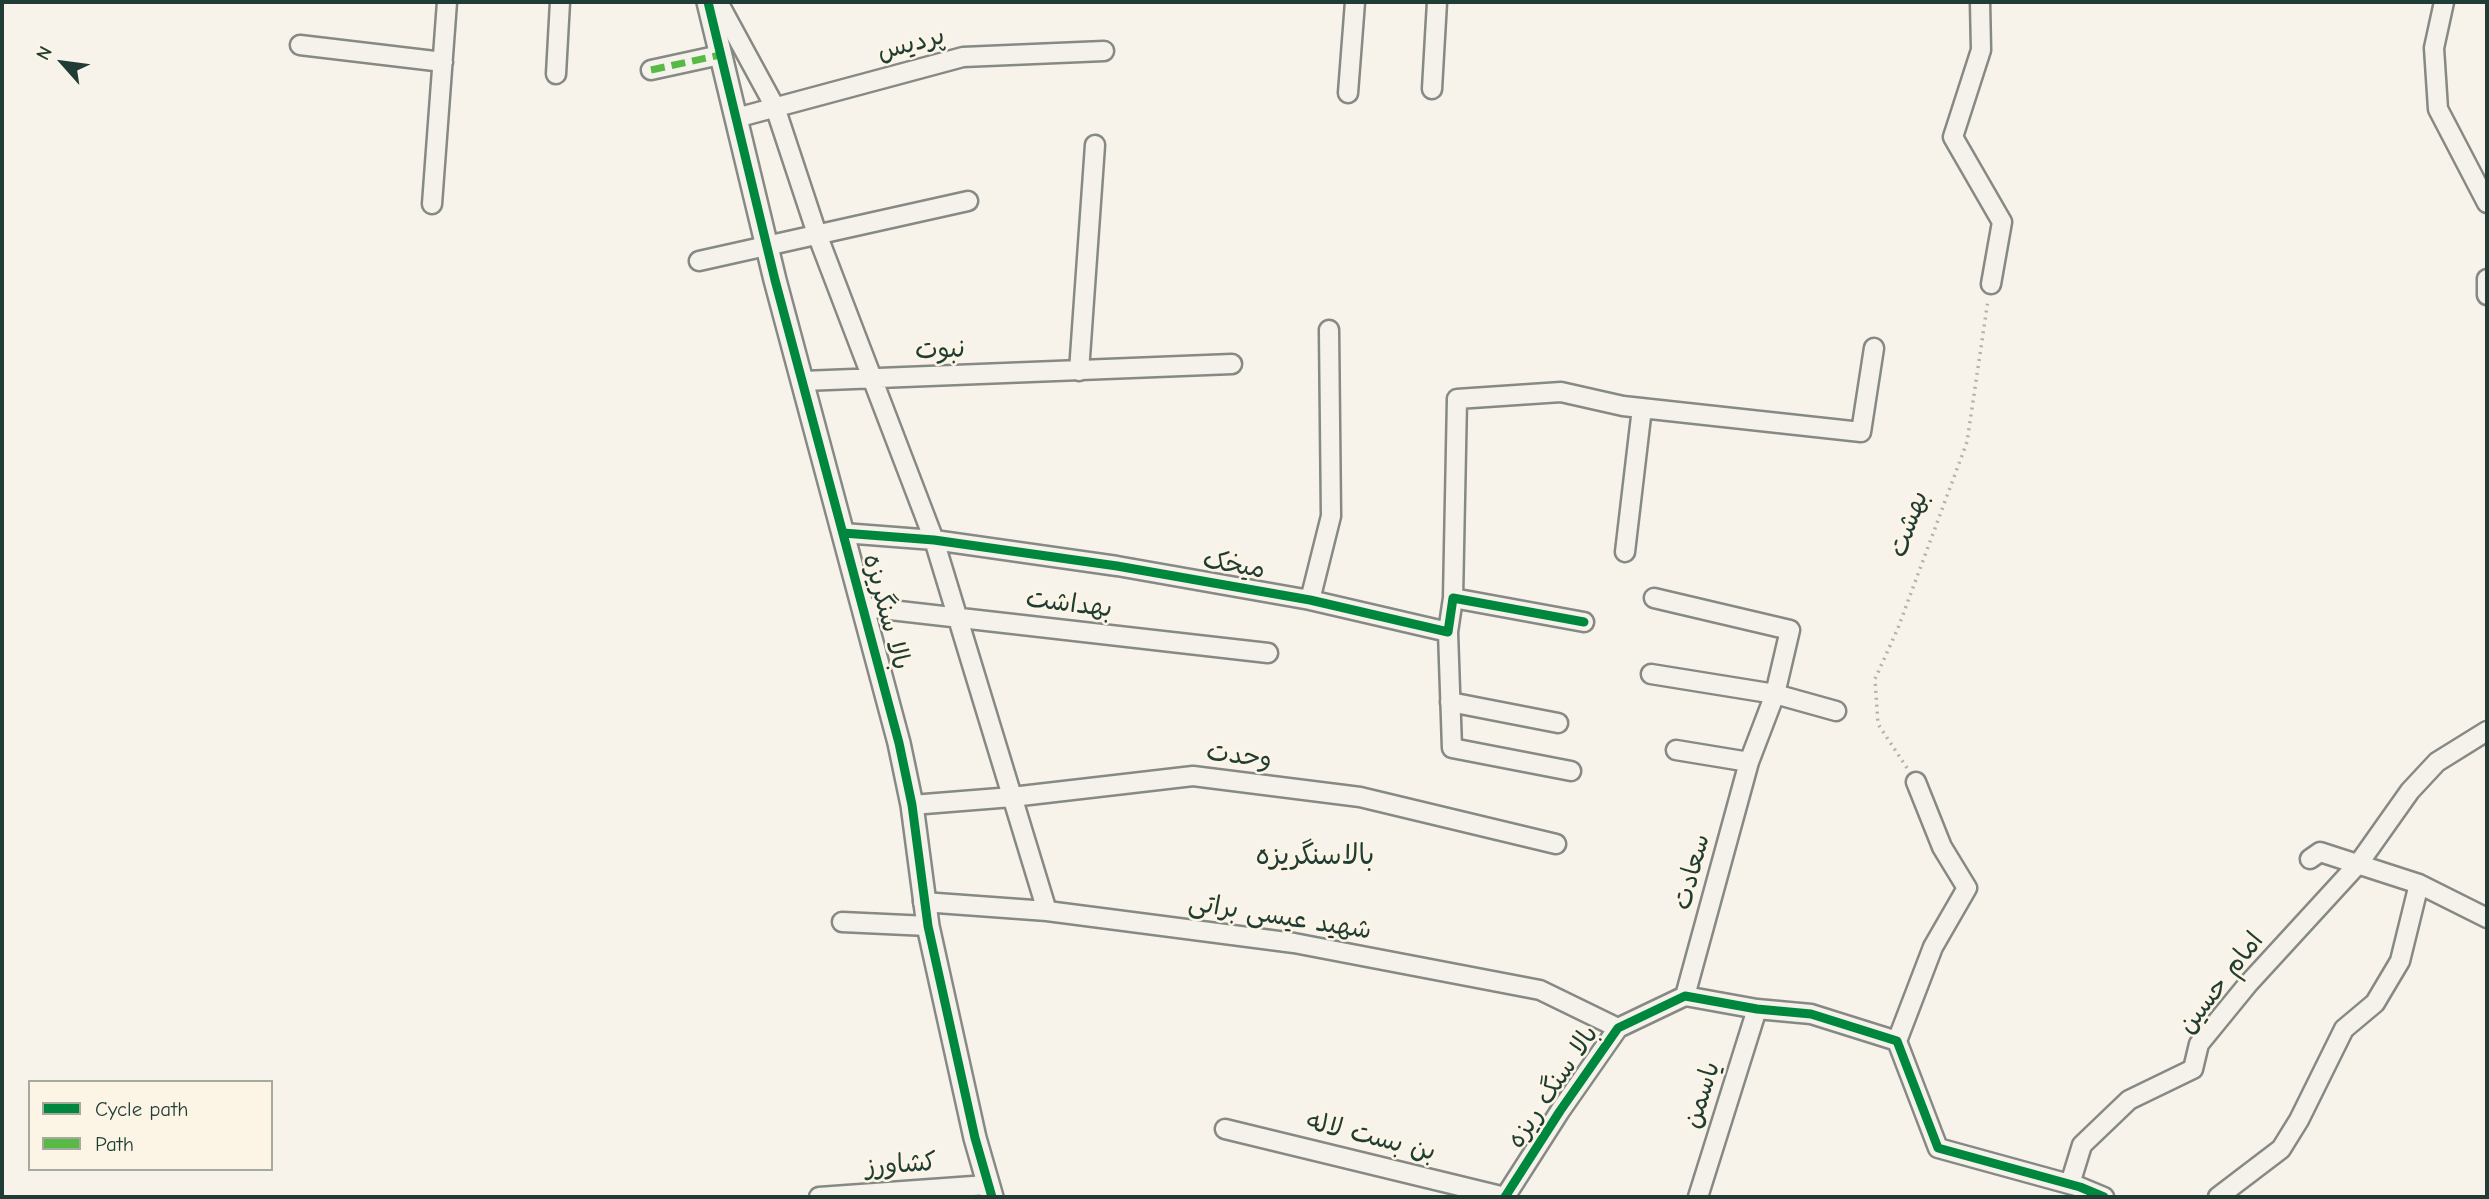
<!DOCTYPE html>
<html>
<head>
<meta charset="utf-8">
<style>
	body { margin:0 }
	#map { position:relative; width:2489px; height:1199px; overflow:hidden; background:#f7f3ea; font-family:"Comic Neue",sans-serif }
	canvas { display:block }
	.frame { position:absolute; inset:0; border:4px solid #1f3d34; pointer-events:none }
	.legend { position:absolute; left:28px; top:1080px; width:245px; height:91px; box-sizing:border-box; background:#fcf5e5; border:2px solid #a4ab9e; margin:0; padding:9px 12px; list-style:none; font-size:21px; color:#1f3d34 }
	.legend li { display:flex; align-items:center; gap:14px; height:35px }
	.legend b { width:35px; border:2px solid #a4ab9e }
	.north { position:absolute; left:28px; top:28px; width:70px; height:70px; -webkit-text-stroke:5px #fcf5e5; paint-order:stroke; rotate:298deg; font-size:19px; font-weight:700; line-height:28px; text-align:center; color:#1f3d34 }
	.north::after { content:''; display:block; margin:auto; width:24px; height:32px; background:#1f3d34; clip-path:polygon(50% 0,100% 100%,50% 72%,0 100%) }
</style>
</head>
<body>
<div id="map">
<canvas width="2489" height="1199"></canvas>
<div class="frame"></div>
<ul class="legend">
<li><b style="height:9px;background:#00873e"></b>Cycle path</li>
<li><b style="height:9px;background:#58b947"></b>Path</li>
</ul>
<div class="north">N</div>
</div>
<script>
const context = document.querySelector('canvas').getContext('2d');
context.lineJoin = 'round';
const toPath = rows => new Path2D(rows.map(r => 'M' + r).join(''));
function stroke(path, color, width, dash) { context.strokeStyle = color; context.lineWidth = width; context.lineCap = dash ? 'butt' : 'round'; context.setLineDash(dash || []); context.stroke(path); }
function drawText(font, color, halo, rows, align = 'center') {
  context.font = font + ' "Comic Neue","Playpen Sans Arabic",sans-serif'; context.lineWidth = 5; context.setLineDash([]); context.textBaseline = 'middle'; context.strokeStyle = halo; context.fillStyle = color; for (const [text, x, y, turn = 0] of rows) {
    context.save(); context.translate(x, y); context.rotate((+turn || 0) * Math.PI / 180); context.textAlign = isNaN(turn) ? turn : align; if (halo) context.strokeText(text, 0, 0); context.fillText(text, 0, 0); context.restore();
  }
}
const path = toPath([
	[1907,768,1878,724,1875,679,1898,628,1967,442,1988,300]
]);
const minor = toPath([
	[718,2,775,107,817,234,934,540,1047,911],
	[1980,2,1981,50,1953,137,2002,222,1991,284],
	[2444,2,2434,48,2438,109,2487,203],
	[300,45,443,62],
	[651,70,720,55],
	[556,74,560,2],
	[1432,89,1437,2],
	[1348,93,1355,2],
	[736,118,963,57,1104,51],
	[432,204,447,2],
	[699,261,968,201],
	[2487,279,2487,295],
	[1079,371,1095,145],
	[803,381,1232,364],
	[843,533,934,540,1117,566,1310,600,1448,632,1453,598,1584,622],
	[1625,552,1642,408],
	[1453,598,1457,399,1561,392,1623,406,1861,432,1874,348],
	[1310,600,1331,516,1329,330],
	[864,607,1268,653],
	[1448,632,1452,748,1571,771],
	[1651,674,1775,694,1790,630,1654,598],
	[1450,702,1558,723],
	[1676,750,1749,762],
	[912,805,1012,797,1193,776,1360,797,1556,844],
	[2310,859,2320,852,2419,884],
	[923,902,1047,911,1294,943,1540,990,1618,1028],
	[842,922,928,926],
	[1685,996,1749,762,1775,694,1836,711],
	[1897,1041,1933,947,1967,888,1942,847,1916,782],
	[1225,1129,1505,1197],
	[2070,1184,2082,1145,2129,1100,2193,1069,2199,1044,2248,984,2359,863,2410,791,2437,762,2487,731],
	[819,1197,987,1185],
	[1505,1197,1560,1111,1618,1028,1685,996,1757,1009,1811,1014,1897,1041,1938,1148,2080,1187,2104,1197],
	[1698,1197,1757,1009],
	[2218,1197,2281,1149,2299,1120,2344,1029,2375,1003,2400,961,2419,884,2487,918]
]);
const tertiary = toPath([
	[708,2,775,280,899,743,912,805,928,926,975,1138,992,1197]
]);
const quiet = toPath([
	[651,70,720,55]
]);
const cycleway = toPath([
	[708,2,775,280,899,743,912,805,928,926,975,1138,992,1197],
	[843,533,934,540,1117,566,1310,600,1448,632,1453,598,1584,622],
	[1505,1197,1560,1111,1618,1028,1685,996,1757,1009,1811,1014,1897,1041,1938,1148,2080,1187,2104,1197]
]);
const streetNames = [
	["پردیس",911,44,-15],
	["نبوت",940,350,-2],
	["بهشت",1909,524,-70],
	["میخک",1234,565,10],
	["بهداشت",1069,604,7],
	["بالا سنگریزه",886,612,75],
	["وحدت",1239,756,7],
	["سعادت",1692,872,-75],
	["شهید عیسی براتی",1280,917,9],
	["امام حسین",2221,983,-52],
	["بالا سنگ ریزه",1553,1087,-56],
	["یاسمن",1702,1095,-72],
	["بن بست لاله",1371,1137,14],
	["کشاورز",901,1165,-4]
];
const neighbourhoodNames = [
	["بالاسنگریزه",1315,856]
];
stroke(minor, '#868984', 23);
stroke(tertiary, '#868984', 26);
stroke(path, '#b0b2ad', 3.5, [2, 5]);
stroke(minor, '#f5f2ec', 18);
stroke(tertiary, '#f5f2ec', 21);
stroke(quiet, '#58b947', 7, [14, 7]);
stroke(cycleway, '#00873e', 9);
drawText('26px', '#1f3d34', '#fcf5e5', streetNames);
drawText('28px', '#1f3d34', '#fcf5e5', neighbourhoodNames);
</script>
</body>
</html>
